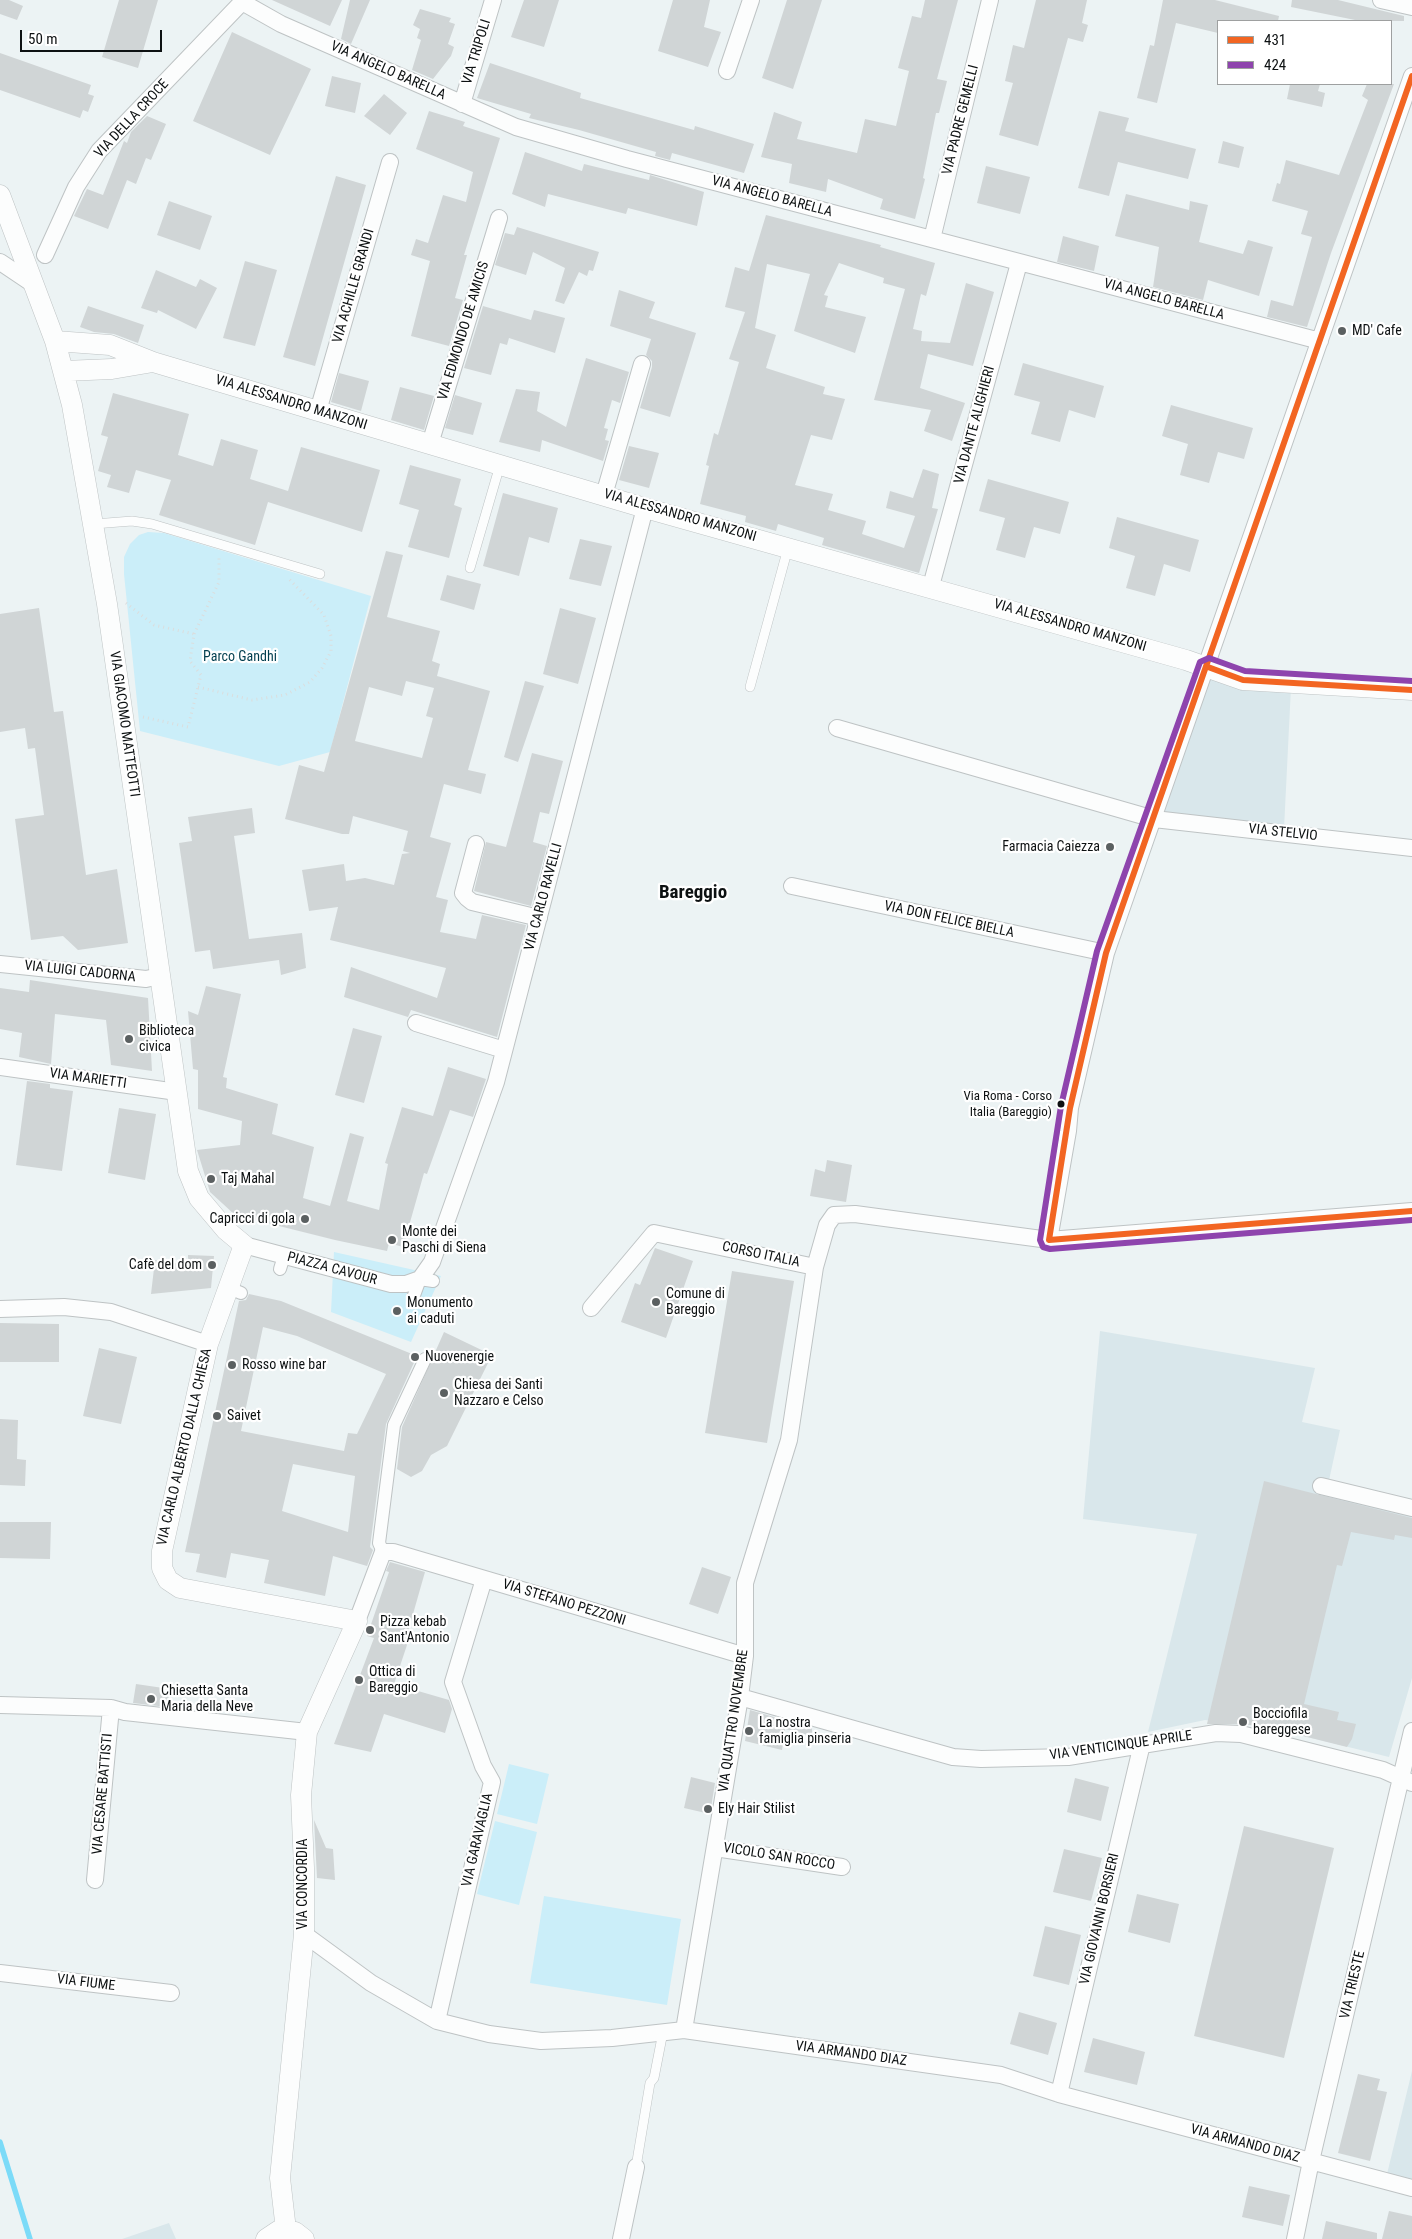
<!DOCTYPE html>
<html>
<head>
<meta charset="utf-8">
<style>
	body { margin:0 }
	#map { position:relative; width:1412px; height:2239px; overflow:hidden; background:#ecf3f4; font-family:"Roboto Condensed",sans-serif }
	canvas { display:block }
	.legend { position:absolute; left:1217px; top:20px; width:175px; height:65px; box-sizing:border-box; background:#fff; border:1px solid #9ea0a0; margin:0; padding:6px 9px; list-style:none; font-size:15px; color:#0d1112 }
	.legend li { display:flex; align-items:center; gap:10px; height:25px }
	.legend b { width:25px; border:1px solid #9ea0a0 }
	.scale { position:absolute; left:20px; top:30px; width:142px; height:22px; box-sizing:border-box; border:2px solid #0d1112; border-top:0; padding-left:6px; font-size:15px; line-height:18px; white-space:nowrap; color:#0d1112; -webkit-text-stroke:4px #fff; paint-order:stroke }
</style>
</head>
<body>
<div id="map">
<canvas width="1412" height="2239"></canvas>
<ul class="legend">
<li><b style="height:6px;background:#f26522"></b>431</li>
<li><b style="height:6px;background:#8e44ad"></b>424</li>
</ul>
<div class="scale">50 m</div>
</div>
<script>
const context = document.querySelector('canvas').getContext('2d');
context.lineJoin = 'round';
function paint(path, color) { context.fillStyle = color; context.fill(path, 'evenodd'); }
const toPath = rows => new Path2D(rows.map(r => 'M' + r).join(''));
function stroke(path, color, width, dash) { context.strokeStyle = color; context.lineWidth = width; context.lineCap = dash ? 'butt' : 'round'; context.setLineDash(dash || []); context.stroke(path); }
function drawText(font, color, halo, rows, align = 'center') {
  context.font = font + ' "Roboto Condensed",sans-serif'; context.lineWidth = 4.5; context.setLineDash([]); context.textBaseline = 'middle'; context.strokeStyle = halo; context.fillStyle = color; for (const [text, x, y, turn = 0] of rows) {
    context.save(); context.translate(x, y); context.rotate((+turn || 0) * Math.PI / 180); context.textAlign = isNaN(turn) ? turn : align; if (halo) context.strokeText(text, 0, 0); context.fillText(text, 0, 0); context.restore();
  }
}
const built = toPath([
	[1209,672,1291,687,1284,829,1159,816],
	[1100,1331,1315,1368,1302,1422,1340,1430,1326,1494,1412,1515,1412,1678,1389,1757,1267,1727,1205,1720,1148,1732,1197,1534,1083,1519],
	[1412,2071,1412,2181,1387,2174],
	[169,2223,176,2239,122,2239]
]);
const green = toPath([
	[148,532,164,533,371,596,330,752,279,766,140,731,124,574,124,557,130,544,139,535],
	[334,1252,441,1276,411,1342,331,1312],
	[509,1764,549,1774,537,1824,497,1814],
	[495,1821,537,1832,519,1905,477,1894],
	[544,1896,681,1919,667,2005,530,1983]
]);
const stream = toPath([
	[0,2142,30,2239]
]);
const building = toPath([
	[0,0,9,0,23,6,17,20,0,14],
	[119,0,158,0,138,68,102,57],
	[272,0,342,0,330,26],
	[350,0,370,0,351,44,341,39],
	[524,0,559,0,544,47,511,37],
	[673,0,710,0,704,27,721,32,708,67,658,51],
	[787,0,822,0,793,89,762,78],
	[925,0,958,0,937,79,947,81,939,113,936,113,923,178,925,179,915,219,880,209,883,199,828,179,826,192,789,183,792,164,761,157,774,112,802,122,797,139,857,153,865,119,896,126,909,71,898,68,912,16,921,18],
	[1036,0,1087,0,1082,23,1088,25,1083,42,1068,38,1038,146,999,135,1013,83,1005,81,1013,45,1024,48],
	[1163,0,1215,0,1279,16,1278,21,1218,21,1218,33,1176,23,1157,103,1137,98,1150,45,1154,46],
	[1292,0,1338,0,1404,16,1404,21,1360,21,1291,7],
	[420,9,451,18,449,22,455,24,448,44,454,47,451,56,433,79,412,70,421,40,417,38,420,29,413,25],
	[232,32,311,69,270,155,193,121],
	[0,53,91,85,88,94,94,96,88,112,83,110,80,118,0,90],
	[490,63,581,93,580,98,694,130,695,126,754,144,744,173,672,153,670,160,655,156,656,152,579,130,529,118,531,114,477,98],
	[332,76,361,83,355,113,325,106],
	[1290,84,1320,84,1318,91,1325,93,1322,107,1287,99],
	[1367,84,1394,84,1331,253,1307,327,1267,317,1271,300,1293,306,1312,237,1301,234,1308,211,1272,201,1277,183,1280,184,1286,160,1339,175,1368,100,1362,96],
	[384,94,407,113,390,135,364,116],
	[429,111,465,122,463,126,500,138,464,255,467,255,455,298,463,300,449,346,411,336,430,261,411,255,416,239,428,243,443,195,466,202,473,172,416,149],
	[1099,111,1129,118,1125,131,1196,149,1188,179,1118,162,1109,196,1078,188],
	[147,116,166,124,151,160,146,158,136,184,127,180,108,229,74,216,87,189,103,195,124,141,127,143,131,132],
	[1223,141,1244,147,1239,168,1218,163],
	[525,152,582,171,584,164,649,180,650,175,704,192,697,226,628,208,626,214,548,194,545,207,512,194],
	[986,166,1030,177,1020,214,977,203],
	[336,176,366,185,315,366,283,357],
	[1126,194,1189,210,1190,201,1208,205,1199,242,1243,254,1248,240,1273,247,1259,296,1208,280,1203,300,1153,287,1159,247,1115,236],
	[169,201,212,216,200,250,157,235],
	[766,215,881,245,880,247,935,263,926,296,921,294,913,329,922,331,921,341,950,343,966,283,994,292,973,366,928,354,920,388,965,403,952,441,924,431,931,410,874,400,905,289,883,283,884,278,839,263,824,295,828,296,825,307,866,317,855,353,794,331,810,274,767,264,755,328,776,335,766,368,825,387,823,394,845,399,832,440,811,435,795,485,833,494,828,510,866,521,862,534,904,548,915,516,886,508,890,491,913,498,923,469,939,474,932,508,938,509,919,573,822,545,824,538,778,524,776,531,745,522,746,516,700,504,709,466,706,465,714,433,718,435,739,362,729,359,745,312,725,307,735,267,749,271],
	[517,227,599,252,593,271,589,270,587,276,579,272,564,304,555,301,565,268,533,252,526,275,495,265,505,233,514,235],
	[1063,236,1099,246,1094,271,1057,262],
	[245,261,277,270,255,346,223,338],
	[156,270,196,287,200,279,217,288,196,329,158,310,157,313,141,308],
	[619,290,655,302,649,318,696,333,670,417,640,408,652,367,652,361,646,355,651,339,610,326],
	[88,306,144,325,138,343,114,334,94,332,80,327],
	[483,306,531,320,534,310,565,318,555,353,509,338,507,345,500,343,491,375,464,368],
	[586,358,629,372,620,403,612,400,604,428,608,429,605,440,609,441,603,461,542,440,540,452,499,442,516,389,540,392,537,411,566,427],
	[1023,363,1104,386,1095,418,1069,410,1060,442,1031,434,1040,402,1014,395],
	[339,373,369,381,361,411,331,402],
	[400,387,434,396,424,430,391,420],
	[113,393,189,414,178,455,213,466,221,439,258,450,250,479,288,491,301,447,380,470,362,532,268,502,255,545,159,515,171,480,136,470,129,493,107,487,111,475,98,471,108,437,101,435],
	[455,395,482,403,473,435,445,428],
	[1171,405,1253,428,1244,459,1218,452,1209,483,1180,475,1188,444,1162,436],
	[629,446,659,453,649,488,619,480],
	[410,465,461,479,454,505,462,508,449,558,408,547,419,510,399,504],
	[988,479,1069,502,1060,534,1034,527,1025,558,996,550,1005,518,979,511],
	[503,493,558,508,549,543,529,537,519,576,483,566],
	[1117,517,1199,540,1190,572,1164,564,1155,596,1126,588,1135,556,1109,548],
	[580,539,612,546,601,586,569,579],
	[386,551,403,555,387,617,440,631,432,661,440,664,434,688,437,676,490,691,468,770,486,774,481,794,444,784,430,837,451,843,436,897,448,900,440,932,476,939,482,915,526,925,497,1037,411,1010,408,1017,344,997,351,967,437,998,446,968,330,940,338,907,309,911,302,870,344,864,346,881,365,878,394,885,402,854,410,853,403,851,408,831,353,816,349,834,342,834,285,819,299,765,324,772],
	[406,681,434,688,426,716,433,718,422,758,355,741,369,687,402,696],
	[447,575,481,584,474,610,440,600],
	[39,608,54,712,63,711,86,875,117,869,128,943,78,950,63,936,31,940,15,819,44,815,35,748,28,749,25,728,0,732,0,614],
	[560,608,596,618,578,684,543,674],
	[525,681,544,686,518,762,504,757],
	[532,753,563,761,549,814,540,812,533,842,547,846,531,906,474,891,486,842,506,847],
	[252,808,255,833,234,836,249,939,302,933,306,968,281,975,279,960,213,969,210,950,195,952,179,843,192,841,188,817],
	[30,980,148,998,152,1071,111,1065,106,1020,55,1014,51,1064,19,1057,22,1033,0,1029,0,988,29,992],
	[206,986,241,994,223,1077,227,1078,226,1088,278,1104,272,1134,314,1147,303,1198,330,1206,350,1133,364,1137,347,1201,379,1210,388,1164,385,1163,402,1107,433,1116,448,1067,486,1079,473,1117,450,1110,427,1174,424,1173,403,1247,389,1243,387,1251,335,1240,235,1215,210,1192,197,1150,240,1145,242,1121,198,1109,198,1070,193,1069,188,1011,198,1015],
	[353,1028,382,1036,364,1103,335,1095],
	[27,1081,50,1084,50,1088,73,1091,62,1171,16,1165],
	[119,1108,156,1114,145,1180,108,1173],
	[827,1160,852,1165,846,1202,810,1196,815,1169,825,1172],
	[655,1248,693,1261,666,1338,621,1322,635,1283,640,1285],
	[188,1255,214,1256,211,1288,151,1294,155,1260,188,1265],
	[732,1271,794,1281,767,1443,705,1433],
	[249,1294,281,1301,417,1356,386,1424,370,1547,373,1550,367,1566,333,1556,325,1596,264,1583,269,1560,231,1553,226,1578,196,1572,200,1554,185,1552,239,1301,246,1300],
	[263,1327,297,1336,386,1374,357,1434,348,1433,344,1451,241,1431],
	[293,1464,355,1476,348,1532,282,1511],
	[0,1323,59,1324,59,1362,0,1362],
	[444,1332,492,1355,447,1446,431,1455,422,1471,411,1477,397,1469,402,1427],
	[99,1348,137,1357,121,1424,83,1416],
	[0,1419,18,1420,17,1459,26,1460,25,1486,0,1485],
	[1264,1481,1412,1518,1412,1538,1395,1535,1394,1540,1351,1532,1342,1566,1337,1565,1304,1704,1339,1712,1337,1720,1356,1724,1352,1739,1347,1747,1267,1727,1241,1724,1207,1724],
	[0,1522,51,1522,50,1559,0,1558],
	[390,1562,425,1572,407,1635,410,1636,394,1684,449,1700,452,1709,445,1733,384,1714,371,1752,334,1744,374,1638,367,1636,389,1572,386,1571],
	[702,1567,731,1577,718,1614,689,1604],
	[136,1684,170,1689,167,1707,133,1703],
	[750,1710,812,1728,812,1736,785,1729,782,1750,745,1741],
	[691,1777,715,1783,710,1814,684,1808],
	[1075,1778,1109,1787,1101,1821,1067,1812],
	[314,1820,326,1848,333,1849,335,1880,317,1878],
	[1244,1826,1334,1848,1284,2058,1194,2036],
	[1064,1849,1102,1858,1091,1901,1053,1892],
	[1137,1894,1179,1904,1170,1943,1128,1932],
	[1045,1926,1081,1935,1069,1985,1033,1976],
	[1019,2012,1057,2023,1048,2055,1010,2044],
	[1093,2038,1145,2052,1137,2085,1084,2072],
	[1358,2074,1380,2079,1377,2090,1387,2092,1370,2161,1338,2153],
	[1249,2186,1290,2195,1283,2226,1242,2217],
	[1389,2211,1412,2216,1412,2239,1382,2239],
	[1326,2221,1377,2233,1377,2239,1322,2239]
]);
const path = toPath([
	[126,603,154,625,194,634],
	[198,687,252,700,285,695,310,682,322,668,331,651,331,636,324,615,289,579],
	[143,717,188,727,201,675,190,661,194,634,219,582,219,558]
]);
const service = toPath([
	[94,524,132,521,152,524,320,574],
	[470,568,500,465],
	[750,687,788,548],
	[636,2167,650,2083,654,2078,663,2032]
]);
const pedestrian = toPath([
	[280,1269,284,1256],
	[229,1288,241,1293],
	[413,1298,420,1279,433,1281],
	[383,1552,379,1543,394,1425,425,1359]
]);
const minor = toPath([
	[1381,0,1412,7],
	[242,2,281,24,516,127,627,159,1320,341],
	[727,71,751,0],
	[462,104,493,0],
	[932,239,990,0],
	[45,255,76,187,99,151,244,0],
	[0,262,33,284],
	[318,411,390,162],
	[430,444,499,218],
	[604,495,642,364],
	[931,586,1019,263],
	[837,728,1154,819,1412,848],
	[476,844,463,893,467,898,472,902,539,918],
	[792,886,1106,953],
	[0,964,146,979,160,976],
	[416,1023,504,1050],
	[0,1067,177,1092],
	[1049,1240,1068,1131,1070,1108,1106,953,1412,76],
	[244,1245,391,1284,406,1284,420,1279,432,1262,496,1082,645,508],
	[591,1308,654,1233,815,1267],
	[0,1309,64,1307,111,1312,208,1344],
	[1321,1486,1412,1508],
	[357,1621,383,1552,393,1552,745,1656],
	[740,1697,953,1757,981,1759,1068,1757,1216,1733,1241,1734,1383,1770,1412,1783],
	[0,1705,111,1708,125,1712,307,1732],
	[715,1848,842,1867],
	[95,1880,111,1708],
	[304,1934,371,1983,437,2021,489,2034,541,2041,612,2038,684,2030,1001,2075,1059,2094,1412,2188],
	[0,1973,171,1993],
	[437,2021,492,1782,483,1766,453,1682,484,1579],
	[684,2030,740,1697,745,1656,745,1583,789,1440,815,1267,827,1225,834,1215,855,1214,1049,1240,1412,1211],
	[1059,2094,1142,1744],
	[621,2239,636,2167],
	[1295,2239,1311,2161,1412,1731]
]);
const tertiary = toPath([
	[0,195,55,341,72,405,107,604,188,1171,199,1198,226,1230,244,1245,208,1344,162,1551,162,1568,168,1580,180,1588,357,1621,307,1732,301,1795,304,1868,304,1934,280,2178,286,2230],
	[55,341,110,345,153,362,645,508,1186,660,1243,680,1412,690],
	[64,371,112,369,153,362],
	[266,2239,278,2231,286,2230,295,2232,304,2239]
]);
const bus1 = toPath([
	[1412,76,1106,953,1070,1108,1049,1240,1412,1211],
	[1208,667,1243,680,1412,690]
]);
const bus2 = toPath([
	[1412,681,1245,671,1209,658,1200,662,1097,951,1061,1106,1040,1240,1043,1247,1050,1249,1412,1220]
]);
const markers = [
	[1342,331,5,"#5b6061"],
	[1110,847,5,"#5b6061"],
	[129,1039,5,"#5b6061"],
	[1061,1104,4.5,"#0d1112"],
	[211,1179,5,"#5b6061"],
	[305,1219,5,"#5b6061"],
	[392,1240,5,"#5b6061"],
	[212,1265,5,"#5b6061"],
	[656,1302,5,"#5b6061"],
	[397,1311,5,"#5b6061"],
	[415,1357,5,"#5b6061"],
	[232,1365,5,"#5b6061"],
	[444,1393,5,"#5b6061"],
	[217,1416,5,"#5b6061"],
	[370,1630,5,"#5b6061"],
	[359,1680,5,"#5b6061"],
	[151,1699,5,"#5b6061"],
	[1243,1722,5,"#5b6061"],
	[749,1731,5,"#5b6061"],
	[708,1809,5,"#5b6061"]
];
const busNames = [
	["Via Roma - Corso",1052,1097],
	["Italia (Bareggio)",1052,1113]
];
const streetNames = [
	["VIA TRIPOLI",477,52,-73],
	["VIA ANGELO BARELLA",388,71,24],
	["VIA DELLA CROCE",132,119,-47],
	["VIA PADRE GEMELLI",961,120,-76],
	["VIA ANGELO BARELLA",772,197,15],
	["VIA ACHILLE GRANDI",354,286,-74],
	["VIA ANGELO BARELLA",1164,300,15],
	["VIA EDMONDO DE AMICIS",464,331,-73],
	["VIA ALESSANDRO MANZONI",291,403,17],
	["VIA DANTE ALIGHIERI",975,425,-75],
	["VIA ALESSANDRO MANZONI",680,516,16],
	["VIA ALESSANDRO MANZONI",1070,626,16],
	["VIA GIACOMO MATTEOTTI",124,724,82],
	["VIA STELVIO",1283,833,6],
	["VIA CARLO RAVELLI",544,897,-75],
	["VIA DON FELICE BIELLA",949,920,12],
	["VIA LUIGI CADORNA",80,972,6],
	["VIA MARIETTI",88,1079,8],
	["CORSO ITALIA",761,1255,12],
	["PIAZZA CAVOUR",332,1269,15],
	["VIA CARLO ALBERTO DALLA CHIESA",185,1447,-77],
	["VIA STEFANO PEZZONI",564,1603,17],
	["VIA QUATTRO NOVEMBRE",734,1721,-82],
	["VIA VENTICINQUE APRILE",1121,1746,-8],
	["VIA CESARE BATTISTI",103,1794,-85],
	["VIA GARAVAGLIA",478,1840,-77],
	["VICOLO SAN ROCCO",779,1857,9],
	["VIA CONCORDIA",303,1884,-90],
	["VIA GIOVANNI BORSIERI",1100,1919,-77],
	["VIA FIUME",86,1983,7],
	["VIA TRIESTE",1353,1985,-77],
	["VIA ARMANDO DIAZ",851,2054,8],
	["VIA ARMANDO DIAZ",1245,2144,15]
];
const poiNames = [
	["MD' Cafe",1352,331],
	["Farmacia Caiezza",1100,847,"right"],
	["Biblioteca",139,1031],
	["civica",139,1047],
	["Taj Mahal",221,1179],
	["Capricci di gola",295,1219,"right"],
	["Monte dei",402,1232],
	["Paschi di Siena",402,1248],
	["Cafè del dom",202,1265,"right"],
	["Comune di",666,1294],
	["Bareggio",666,1310],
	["Monumento",407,1303],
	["ai caduti",407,1319],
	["Nuovenergie",425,1357],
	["Rosso wine bar",242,1365],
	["Chiesa dei Santi",454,1385],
	["Nazzaro e Celso",454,1401],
	["Saivet",227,1416],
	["Pizza kebab",380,1622],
	["Sant'Antonio",380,1638],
	["Ottica di",369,1672],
	["Bareggio",369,1688],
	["Chiesetta Santa",161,1691],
	["Maria della Neve",161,1707],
	["Bocciofila",1253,1714],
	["bareggese",1253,1730],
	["La nostra",759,1723],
	["famiglia pinseria",759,1739],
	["Ely Hair Stilist",718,1809]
];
const parkNames = [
	["Parco Gandhi",240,657]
];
const districtNames = [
	["Bareggio",693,893]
];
paint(built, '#d9e7eb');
paint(green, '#cbeef9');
stroke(stream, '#7cdbf8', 5.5);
paint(building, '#d0d5d6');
stroke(service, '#bec3c4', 10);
stroke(pedestrian, '#bec3c4', 14);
stroke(minor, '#bec3c4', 18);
stroke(tertiary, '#bec3c4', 21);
stroke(path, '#dbdddd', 3, [1, 4]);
stroke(service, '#fcfdfd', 9);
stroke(pedestrian, '#fcfdfd', 12);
stroke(minor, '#fcfdfd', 16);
stroke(tertiary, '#fcfdfd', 20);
stroke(bus1, '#f26522', 6);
stroke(bus2, '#8e44ad', 6);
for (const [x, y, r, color] of markers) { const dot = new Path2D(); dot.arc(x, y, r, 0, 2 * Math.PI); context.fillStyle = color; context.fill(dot); stroke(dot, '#fff', 2); }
drawText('13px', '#0d1112', '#fff', busNames, 'right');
drawText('14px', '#0d1112', '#fff', streetNames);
drawText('14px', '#0d1112', '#fff', poiNames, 'left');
drawText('14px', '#003e4f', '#fff', parkNames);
drawText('bold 19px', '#0d1112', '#fff', districtNames);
</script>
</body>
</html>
